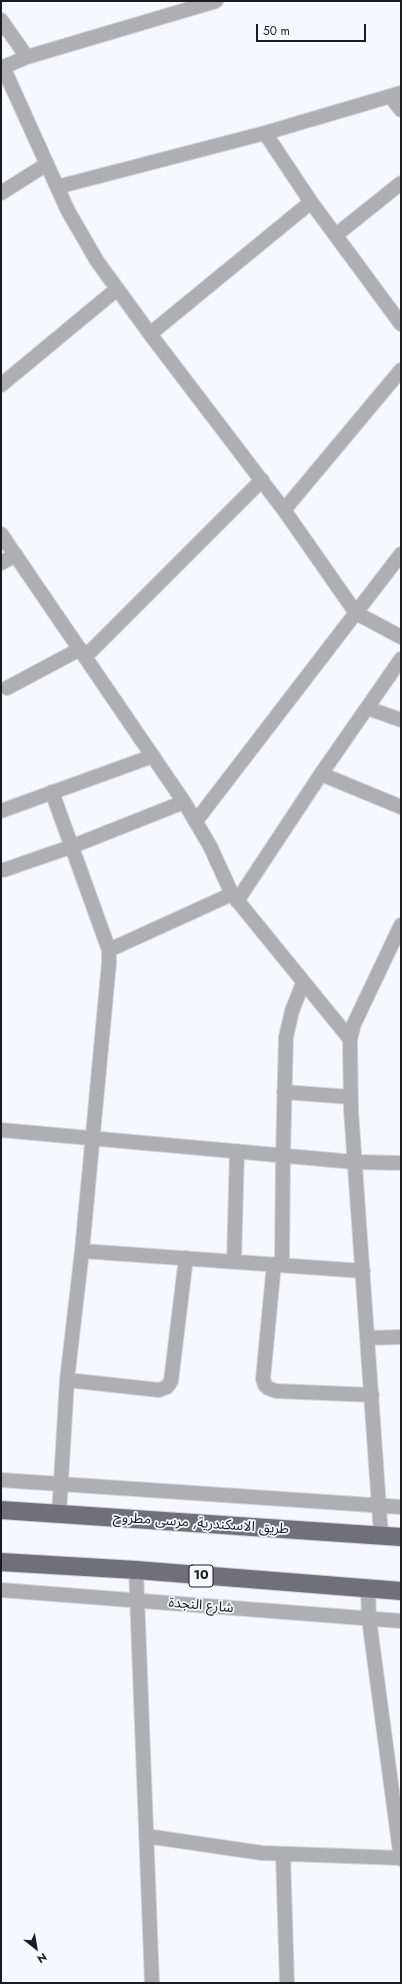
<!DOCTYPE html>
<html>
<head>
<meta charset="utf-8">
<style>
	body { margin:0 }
	#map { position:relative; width:402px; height:1984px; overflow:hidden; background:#f7f8fd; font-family:Jost,sans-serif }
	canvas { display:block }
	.frame { position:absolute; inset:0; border:2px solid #1b1b1f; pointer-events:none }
	.north { position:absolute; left:16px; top:1928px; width:40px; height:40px; -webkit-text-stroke:3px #f7f8fd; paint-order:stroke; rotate:149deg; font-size:11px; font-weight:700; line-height:16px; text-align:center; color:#1b1b1f }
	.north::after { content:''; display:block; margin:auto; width:14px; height:18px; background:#1b1b1f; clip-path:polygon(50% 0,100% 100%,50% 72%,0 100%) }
	.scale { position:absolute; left:256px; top:24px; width:110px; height:18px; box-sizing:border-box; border:2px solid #1b1b1f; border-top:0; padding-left:5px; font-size:12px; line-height:14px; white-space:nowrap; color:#1b1b1f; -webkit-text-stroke:3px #f7f8fd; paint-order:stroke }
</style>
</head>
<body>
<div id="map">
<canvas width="402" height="1984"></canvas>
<div class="frame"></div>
<div class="north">N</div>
<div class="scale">50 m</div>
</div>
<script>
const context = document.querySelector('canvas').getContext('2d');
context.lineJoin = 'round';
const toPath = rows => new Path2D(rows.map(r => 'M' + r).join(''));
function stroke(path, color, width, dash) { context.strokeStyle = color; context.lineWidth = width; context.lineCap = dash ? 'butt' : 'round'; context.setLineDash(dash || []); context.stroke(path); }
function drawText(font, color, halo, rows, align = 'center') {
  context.font = font + ' Jost,"Noto Sans Arabic",sans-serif'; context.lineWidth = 3.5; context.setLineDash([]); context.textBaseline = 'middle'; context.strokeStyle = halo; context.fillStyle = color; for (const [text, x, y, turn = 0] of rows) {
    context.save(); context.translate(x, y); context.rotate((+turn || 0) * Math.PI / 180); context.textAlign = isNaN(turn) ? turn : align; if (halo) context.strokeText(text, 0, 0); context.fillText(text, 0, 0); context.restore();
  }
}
const minor = toPath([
	[1,20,27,57,1,68],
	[27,57,216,1],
	[3,67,68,211,97,261,150,334,284,510,356,613,401,637],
	[390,96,401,110],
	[265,133,311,202,401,324],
	[57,187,265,133,401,93],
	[1,193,47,164],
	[336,235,401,183],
	[150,334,311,202],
	[1,385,117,289],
	[284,510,401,370],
	[1,534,184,802,210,846,232,894,350,1039],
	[1,563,16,555],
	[85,657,262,480],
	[7,688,80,649],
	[367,708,401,720],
	[321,774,401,807],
	[52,792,109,950,109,963,82,1251,67,1380,59,1515],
	[1,811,153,756],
	[196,821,401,554],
	[4,870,73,846,184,802],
	[237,901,321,774,401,659],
	[109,950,232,894],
	[284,1092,350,1097],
	[1,1130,354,1162,401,1163],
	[82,1251,363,1271],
	[234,1262,237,1151],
	[274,1264,263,1379,265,1385,268,1388,276,1391,372,1395],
	[282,1265,283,1155,286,1037,292,1011,303,983],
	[367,1338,401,1337],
	[67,1380,159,1390,167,1387,171,1381,186,1258],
	[1,1480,401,1507],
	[381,1535,351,1110,350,1039,354,1024,401,925],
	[136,1570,152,1983],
	[368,1589,369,1619,401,1859],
	[1,1590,401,1621],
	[146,1836,262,1853,401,1858],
	[283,1854,287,1983]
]);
const major = toPath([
	[1,1510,401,1537],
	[1,1562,136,1570,401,1591]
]);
const shields = [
	[201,1576,24]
];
const shieldNames = [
	["10",201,1576]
];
const streetNames = [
	["طريق الاسكندرية, مرسى مطروح",201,1524,4],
	["شارع النجدة",201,1606,5]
];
stroke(minor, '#d4d5d9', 16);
stroke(major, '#d4d5d9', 20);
stroke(minor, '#aeaeb3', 14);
stroke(major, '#717079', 18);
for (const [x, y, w] of shields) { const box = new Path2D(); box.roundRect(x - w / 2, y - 11, w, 22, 3); context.fillStyle = '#f7f8fd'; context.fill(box); stroke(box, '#1b1b1f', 1); }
drawText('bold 13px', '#1b1b1f', null, shieldNames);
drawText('14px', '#1b1b1f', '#f7f8fd', streetNames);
</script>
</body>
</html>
